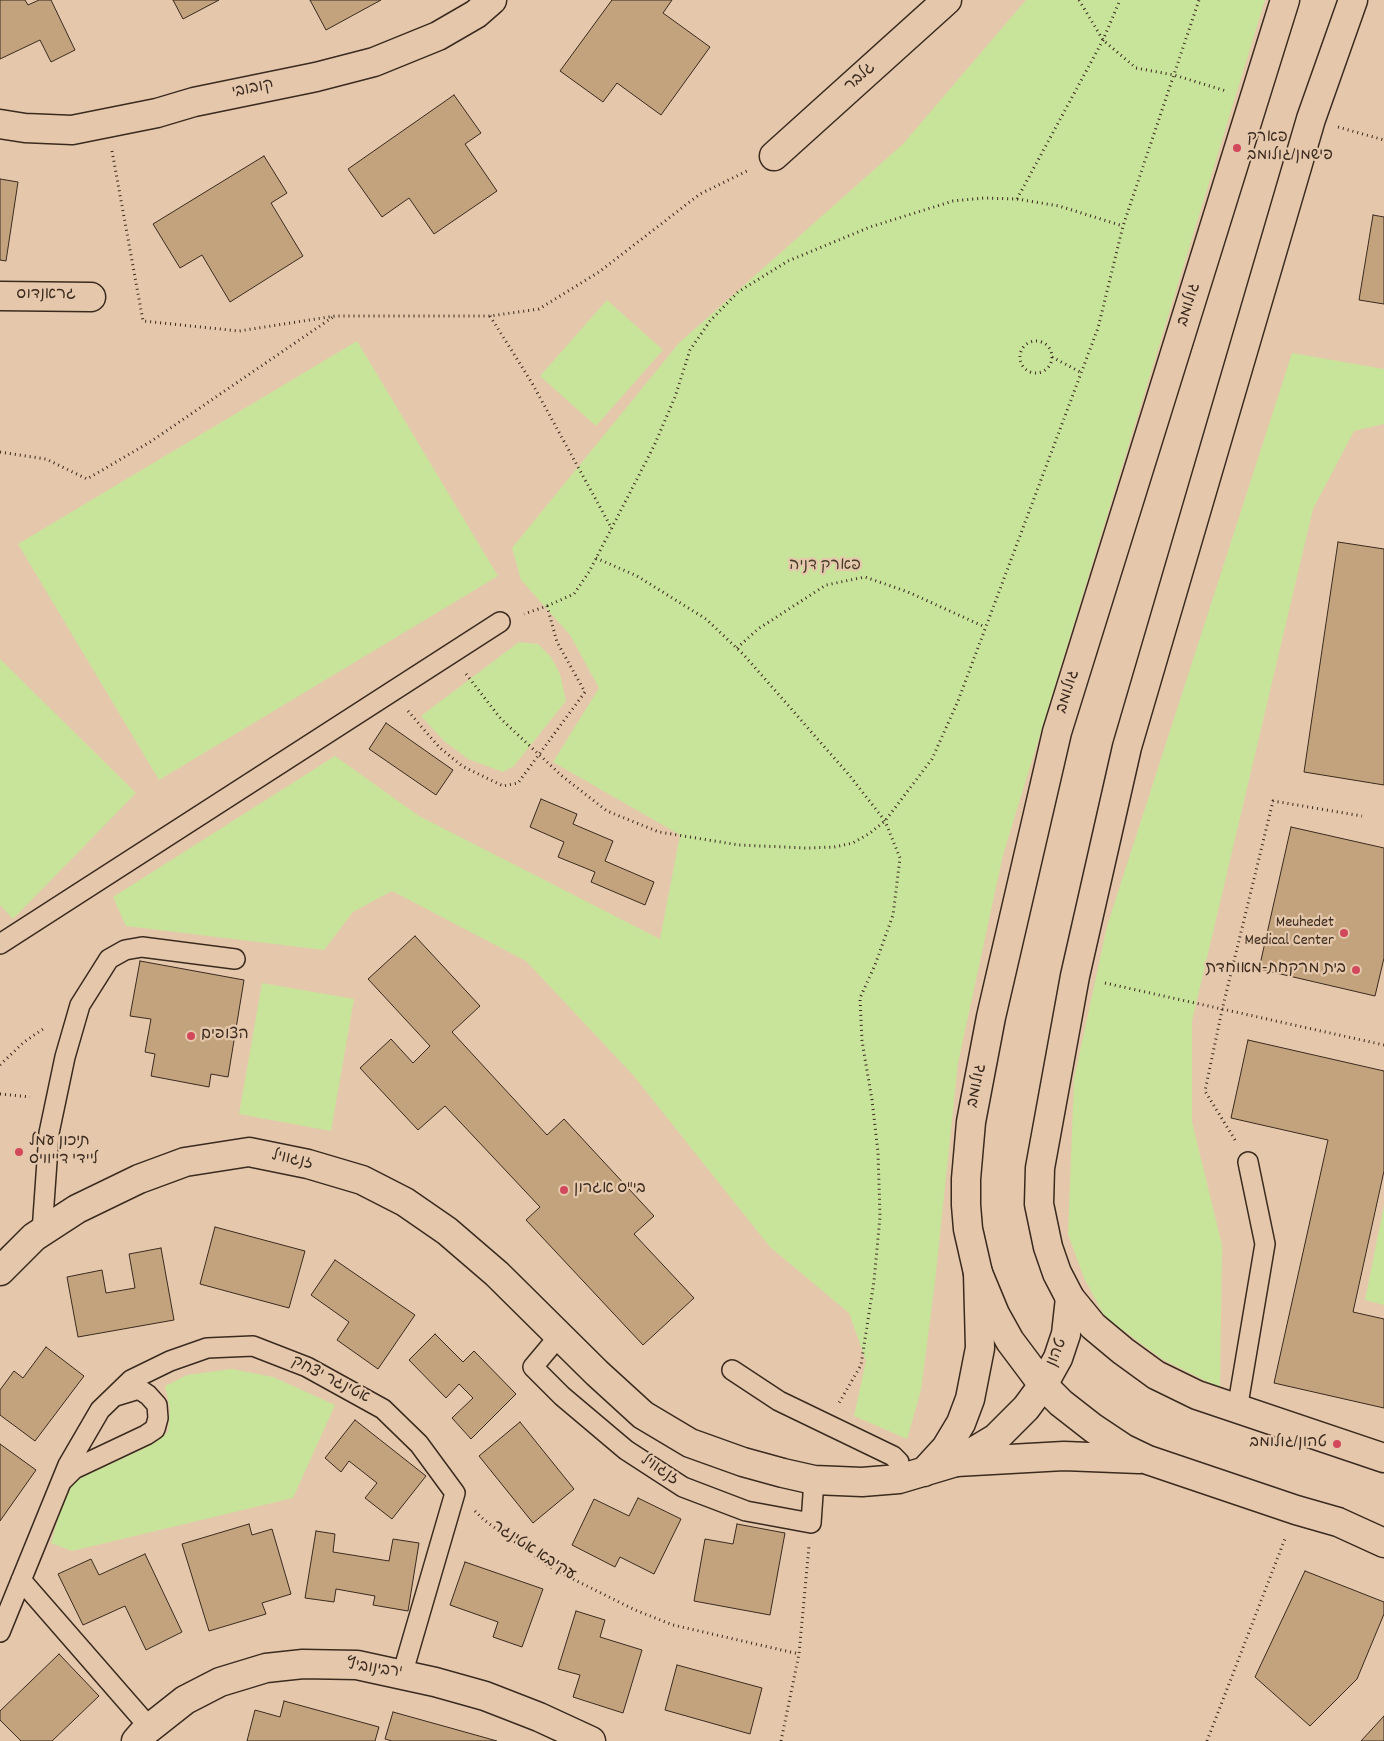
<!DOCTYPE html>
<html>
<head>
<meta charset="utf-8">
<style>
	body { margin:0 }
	canvas { display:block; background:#e5c8ac }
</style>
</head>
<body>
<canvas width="1384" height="1741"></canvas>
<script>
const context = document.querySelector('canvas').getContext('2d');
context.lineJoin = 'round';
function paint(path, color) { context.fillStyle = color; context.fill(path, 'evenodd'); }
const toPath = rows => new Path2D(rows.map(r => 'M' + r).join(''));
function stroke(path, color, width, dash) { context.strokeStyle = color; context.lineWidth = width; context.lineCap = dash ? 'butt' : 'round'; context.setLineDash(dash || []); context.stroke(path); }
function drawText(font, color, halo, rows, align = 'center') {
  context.font = font + ' Dekko,"Playpen Sans Hebrew",sans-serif'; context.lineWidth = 4.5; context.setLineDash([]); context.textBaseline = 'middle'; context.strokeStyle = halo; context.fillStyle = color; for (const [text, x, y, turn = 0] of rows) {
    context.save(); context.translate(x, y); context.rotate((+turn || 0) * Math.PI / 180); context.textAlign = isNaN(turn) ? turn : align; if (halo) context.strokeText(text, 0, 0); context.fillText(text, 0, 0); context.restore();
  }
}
const green = toPath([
	[1026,0,1265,0,1003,855,958,1063,935,1282,921,1390,907,1439,854,1416,866,1361,849,1313,770,1247,633,1075,526,961,392,891,353,912,324,950,126,926,113,897,335,756,419,816,660,939,680,835,553,762,599,688,570,635,521,580,512,548,679,343,903,144],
	[607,300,663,350,596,426,540,376],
	[357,341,498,576,159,780,18,544],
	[1292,353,1384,369,1384,424,1354,431,1313,509,1192,1021,1192,1122,1222,1245,1220,1388,1162,1359,1105,1317,1084,1278,1068,1234,1074,1079,1107,926],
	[519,642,538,644,551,657,560,674,566,701,514,766,503,772,468,759,444,741,421,716],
	[0,659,136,793,13,919,0,905],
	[262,983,354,999,331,1131,239,1114],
	[1384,1205,1384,1305,1365,1300],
	[232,1369,273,1377,335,1405,293,1498,72,1551,51,1543,66,1490,80,1478,147,1447,168,1432,170,1409,165,1386,187,1375]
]);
const building = toPath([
	[0,0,25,0,28,5,39,0,51,0,75,50,51,62,40,40,0,59,0,0],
	[173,0,219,0,183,19,173,0],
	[310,0,381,0,326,30,310,0],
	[612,0,672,0,663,13,710,47,661,115,617,83,603,102,560,71,612,0],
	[454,95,481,133,465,144,497,191,434,234,409,198,382,217,348,169,454,95],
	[264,156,287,193,271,203,303,256,230,302,202,255,180,268,153,224,264,156],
	[0,179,18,182,6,261,0,260,0,179],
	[1373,215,1384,217,1384,304,1359,300,1373,215],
	[1338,542,1384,549,1384,785,1304,772,1338,542],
	[386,723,453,770,436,795,369,749,386,723],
	[541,799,577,814,573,824,613,841,605,861,654,882,645,905,591,882,595,872,558,857,564,842,530,827,541,799],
	[1291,827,1384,848,1384,958,1375,996,1259,969,1291,827],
	[415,936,480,1006,452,1032,547,1135,564,1119,654,1216,634,1234,694,1298,643,1345,526,1220,540,1207,445,1106,418,1130,360,1068,391,1039,413,1063,430,1046,368,979,415,936],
	[140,961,244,980,228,1077,211,1074,209,1087,151,1076,155,1054,145,1052,151,1019,130,1016,140,961],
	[1248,1040,1384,1071,1384,1171,1353,1312,1384,1319,1384,1408,1274,1383,1328,1140,1231,1118,1248,1040],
	[215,1227,305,1251,289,1308,200,1284,215,1227],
	[161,1248,174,1320,78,1337,67,1277,102,1270,106,1293,135,1288,129,1254,161,1248],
	[335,1260,415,1315,378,1369,337,1340,349,1322,311,1295,335,1260],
	[435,1334,463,1362,474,1351,516,1394,471,1439,452,1418,473,1398,459,1384,446,1398,409,1360,435,1334],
	[46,1347,84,1376,35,1441,0,1415,0,1390,14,1371,23,1378,46,1347],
	[355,1420,426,1476,392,1519,365,1498,377,1483,349,1461,341,1472,325,1458,355,1420],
	[520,1422,574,1489,533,1523,479,1456,520,1422],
	[0,1444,36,1470,0,1521,0,1444],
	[638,1498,681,1519,654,1574,620,1557,615,1567,572,1545,594,1499,629,1516,638,1498],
	[249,1524,252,1535,272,1529,291,1594,262,1603,266,1614,209,1631,182,1544,249,1524],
	[737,1524,785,1533,770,1615,694,1601,705,1539,733,1544,737,1524],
	[316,1531,335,1534,333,1552,389,1561,393,1539,419,1543,408,1611,373,1605,375,1596,336,1589,334,1602,305,1598,316,1531],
	[145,1554,182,1632,146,1650,125,1606,83,1625,58,1574,91,1559,99,1575,145,1554],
	[465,1562,543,1589,522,1647,493,1637,498,1622,450,1605,465,1562],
	[1305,1571,1384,1602,1384,1614,1357,1679,1310,1726,1255,1677,1305,1571],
	[576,1611,605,1620,600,1637,642,1650,623,1713,573,1697,580,1675,558,1669,576,1611],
	[59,1654,99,1696,52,1741,21,1741,0,1720,0,1711,59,1654],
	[677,1665,762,1688,750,1734,665,1710,677,1665],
	[284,1701,379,1727,375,1741,247,1741,255,1710,280,1717,284,1701],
	[393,1712,447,1727,497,1741,392,1741,385,1739,393,1712],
	[1384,1716,1384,1741,1361,1741,1384,1716]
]);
const path = toPath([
	[1079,0,1103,40,1136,68,1174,75,1226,91],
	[1338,127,1384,140],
	[112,151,143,321,239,331,335,316,490,316,539,309,599,272,700,194,749,170],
	[1017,199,1103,40,1120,0],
	[490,316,532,383,612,529],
	'1020 357a16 16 0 1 1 32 0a16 16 0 1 1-32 0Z',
	[1052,357,1082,373],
	[0,452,46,459,87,479,150,442,333,317],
	[596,558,637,576,706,619,744,655,850,776,885,821,900,858,893,915,875,965,860,998,862,1041,872,1100,878,1152,880,1217,874,1281,861,1365,839,1403],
	[547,606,574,594,589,572,654,446,675,397,690,350,710,321,738,292,788,261,870,227,953,201,984,198,1017,199,1059,206,1123,226],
	[737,648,758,629,826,585,865,577,908,592,985,627],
	[466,674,501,719,562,776,607,811,659,832,739,845,807,848,834,847,853,843,870,833,885,821,932,759,958,701,1098,328,1123,226,1199,0],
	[408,711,439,747,462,766,503,786,518,783,585,692,557,642,547,606,524,614],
	[1105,983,1384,1045],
	[0,1065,24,1042,46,1027],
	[0,1094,30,1097],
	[1235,1140,1205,1091,1222,1010,1273,801,1362,816],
	[475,1511,484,1520,553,1569,635,1610,673,1625,799,1654],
	[781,1741,799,1654,809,1546],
	[1207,1741,1286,1536]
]);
const service = toPath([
	[0,944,500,622],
	[42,1232,49,1133,65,1057,80,1005,109,959,125,950,142,947,235,959],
	[559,1336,533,1367,562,1396,626,1450,683,1487,746,1511,811,1523,814,1480],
	[732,1370,779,1401,893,1456,899,1462,899,1479],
	[1237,1410,1265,1244,1248,1162],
	[63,1480,74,1469,146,1435,155,1429,158,1418,157,1405,148,1395,139,1389,116,1396],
	[21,1580,150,1728],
	[0,1632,68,1465,100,1410,131,1380,170,1361,207,1348,253,1346,307,1367,383,1409,419,1444,455,1493,402,1675]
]);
const minor = toPath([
	[0,124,25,128,72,130,157,113,194,102,316,77,374,62,438,36,476,14,492,0],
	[774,156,947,0],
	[0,296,91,297],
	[0,1271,34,1237,77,1209,139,1179,185,1162,249,1152,308,1164,362,1180,405,1202,447,1231,497,1274,597,1373,643,1415,690,1443,743,1462,783,1473,814,1480,862,1482,899,1479,956,1462,996,1438,1026,1408,1043,1385,1058,1358,1066,1334,1070,1298],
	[924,1472,946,1448,961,1423,970,1399,980,1348,978,1273]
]);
const tertiary = toPath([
	[136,1741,142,1734,185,1700,220,1682,266,1668,303,1664,357,1665,435,1682,485,1696,539,1717,591,1741]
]);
const secondary = toPath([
	[1285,0,1057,732,991,1017,971,1122,966,1179,966,1205,968,1229,978,1273,995,1314,1010,1341,1043,1385,1061,1403,1093,1428,1123,1448,1148,1460,1296,1510,1338,1522,1384,1543],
	[1353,0,1311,119,1127,747,1075,976,1040,1168,1039,1204,1048,1247,1057,1273,1070,1298,1093,1326,1123,1351,1156,1375,1197,1395,1384,1458],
	[956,1462,1064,1456,1139,1459]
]);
const markers = [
	[1237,148,5,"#d1495b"],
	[1344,933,5,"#d1495b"],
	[1356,970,5,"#d1495b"],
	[191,1036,5,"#d1495b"],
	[19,1152,5,"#d1495b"],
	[564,1190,5,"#d1495b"],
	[1337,1444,5,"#d1495b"]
];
const streetNames = [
	["גלבר",861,78,-42],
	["קובובי",253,90,-12],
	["גראנדוס",46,296],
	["גולומב",1190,305,-73],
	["גולומב",1069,692,-73],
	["גולומב",978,1086,-79],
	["זנגוויל",292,1161,12],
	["טהון",1058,1353,-68],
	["אטינגר יצחק",330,1381,27],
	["זנגוויל",659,1471,33],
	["עקיבא אטינגר",533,1552,33],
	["רבינוביץ'",374,1670,9]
];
const poiNames = [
	["פארק",1247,139],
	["פישמן/גולומב",1247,157],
	["Meuhedet",1334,924,"right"],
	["Medical Center",1334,942,"right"],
	["בית מרקחת-מאוחדת",1346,970,"right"],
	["הצופים",201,1036],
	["תיכון עמל",29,1143],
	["ליידי דייוויס",29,1161],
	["בי\"ס אגרון",574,1190],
	["טהון/גולומב",1327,1444,"right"]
];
const parkNames = [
	["פארק דניה",825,567]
];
paint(green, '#c8e39a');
paint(building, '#c2a37e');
stroke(building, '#3b2a1e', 1);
stroke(service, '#3b2a1e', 22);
stroke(minor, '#3b2a1e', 31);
stroke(tertiary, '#3b2a1e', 31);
stroke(secondary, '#3b2a1e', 31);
stroke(path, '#3b2a1e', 3, [1, 4]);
stroke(service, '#e5c8ac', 19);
stroke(minor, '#e5c8ac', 28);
stroke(tertiary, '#e5c8ac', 28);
stroke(secondary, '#e5c8ac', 28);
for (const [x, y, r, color] of markers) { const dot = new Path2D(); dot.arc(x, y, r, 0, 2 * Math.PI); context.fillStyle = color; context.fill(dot); stroke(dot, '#e5c8ac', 2); }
drawText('16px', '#3b2a1e', '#e5c8ac', streetNames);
drawText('16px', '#3b2a1e', '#e5c8ac', poiNames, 'left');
drawText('16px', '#493c2a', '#e5c8ac', parkNames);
</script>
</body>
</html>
